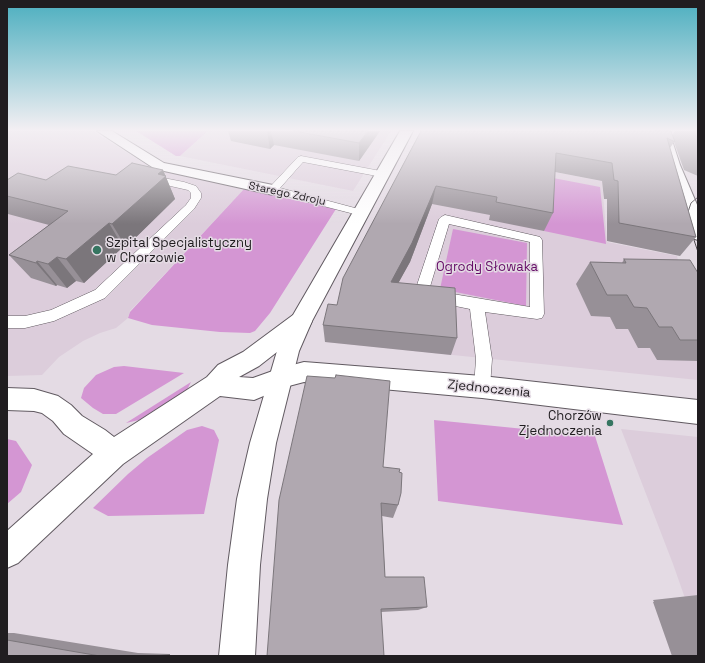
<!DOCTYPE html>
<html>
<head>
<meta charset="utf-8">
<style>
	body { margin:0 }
	#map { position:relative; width:705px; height:663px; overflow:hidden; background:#e4dbe4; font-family:"Space Grotesk",sans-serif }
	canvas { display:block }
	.frame { position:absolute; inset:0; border:8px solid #201d20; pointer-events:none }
</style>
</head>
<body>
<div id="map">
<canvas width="705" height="663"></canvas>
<div class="frame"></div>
</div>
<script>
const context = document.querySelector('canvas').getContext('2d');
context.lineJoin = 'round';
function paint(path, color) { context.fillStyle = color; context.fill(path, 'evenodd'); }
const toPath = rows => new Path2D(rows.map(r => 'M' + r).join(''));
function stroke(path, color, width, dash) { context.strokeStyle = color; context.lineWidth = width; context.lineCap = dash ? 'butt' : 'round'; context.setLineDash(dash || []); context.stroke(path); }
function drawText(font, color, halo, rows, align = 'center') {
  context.font = font + ' "Space Grotesk",sans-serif'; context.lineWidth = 3; context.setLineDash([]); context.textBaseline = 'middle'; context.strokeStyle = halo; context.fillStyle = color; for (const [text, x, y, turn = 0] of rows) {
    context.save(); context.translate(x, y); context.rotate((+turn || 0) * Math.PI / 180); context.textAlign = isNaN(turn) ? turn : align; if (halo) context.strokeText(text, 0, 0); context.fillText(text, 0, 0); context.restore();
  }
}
const built = toPath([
	[7,131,93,131,153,169,244,189,130,311,128,318,116,328,100,333,83,341,59,357,42,375,7,376],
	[208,131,391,131,353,191,180,156],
	[539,169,602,181,607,242,677,256,682,275,698,297,698,380,325,342,329,322,407,171],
	[621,429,698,437,698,602,686,601,673,564]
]);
const green = toPath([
	[136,131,208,131,180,156,176,156],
	[548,177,600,187,606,244,544,231],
	[244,189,336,209,270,313,255,331,250,333,220,332,152,325,128,318,130,312],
	[453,229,527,243,526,306,440,289],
	[124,366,184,373,116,414,103,414,93,408,81,398,84,388,96,375,114,367],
	[191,382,187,390,139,420,126,423],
	[434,420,595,436,623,525,438,501],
	[202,426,214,430,219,440,204,514,108,516,93,508,128,474,147,458,187,430],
	[7,439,16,441,32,465,21,492,7,504]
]);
const service = toPath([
	[301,156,386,172,387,174,386,176,382,177,303,162,280,188,366,211,368,213,366,215,362,216,269,192,268,190,269,188,298,157,301,156],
	[148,175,184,182,196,186,201,193,201,198,194,209,105,298,54,321,25,328,7,328,7,316,25,316,51,310,95,290,186,205,191,198,191,193,188,190,144,180,143,178,148,175],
	[445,215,536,236,540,237,542,240,544,314,542,318,537,319,485,312,492,359,490,387,488,392,482,394,476,392,474,387,476,359,470,309,421,299,416,298,414,294,439,219,441,217,445,215],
	[449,224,530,242,530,307,429,290,449,224]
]);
const pedestrian = toPath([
	[97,131,112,131,164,163,273,185,279,187,281,190,279,193,273,195,155,169,97,131]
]);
const minor = toPath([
	[656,131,669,131,680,165,698,207,698,240,692,238,689,234,684,213,666,165,656,131],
	[301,313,309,315,312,321,309,327,259,366,239,377,253,378,281,368,304,362,482,376,698,400,698,424,482,398,304,382,285,387,254,400,220,396,123,464,18,563,7,568,7,531,93,454,64,434,53,421,42,413,34,411,7,410,7,388,34,389,58,396,71,405,82,416,105,430,114,437,207,377,218,365,243,352,293,315,301,313]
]);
const tertiary = toPath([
	[400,131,413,131,312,321,299,351,276,443,267,499,260,565,255,656,219,656,228,565,237,499,250,443,277,351,293,315,400,131]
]);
const tram = toPath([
	[698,197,691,203,688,212,690,228,698,252]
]);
const wall = toPath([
	[228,131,380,131,359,161,274,145,270,149,231,141],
	[421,131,672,135,675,131,698,131,698,176,684,170,674,142,670,148,696,237,680,256,607,241,607,199,604,199,602,181,555,172,553,213,544,231,489,220,490,215,432,204,410,262,398,283,457,338,451,355,325,342,323,325,337,305],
	[163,170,175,199,126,247,123,247,84,283,76,281,67,288,57,285,56,286,31,278,9,255,49,225,8,214,7,214,7,180,46,180,116,175],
	[624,259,698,276,698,361,657,360,650,348,638,348,628,329,616,329,610,317,591,316,576,284,590,262,622,263],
	[383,467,398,505,393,518,382,516,385,577,427,607,418,610,381,612,267,656],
	[698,595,698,656,672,656,653,602,654,602,653,600],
	[7,633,14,633,138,653,170,654,170,656,7,656]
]);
const shadedWall = toPath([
	[267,131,271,131,274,145,270,149],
	[368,131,380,131,359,161,359,143],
	[163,170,175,199,126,247,112,224,158,174],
	[436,186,432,204,410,262,389,300,391,282],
	[109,223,123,247,84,283,66,259],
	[57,257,76,281,67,288,48,264],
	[37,261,57,285,56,286,36,263],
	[170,654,170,656,149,656]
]);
const building = toPath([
	[294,131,368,131,359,143,294,131],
	[421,131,671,131,675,142,667,138,696,237,619,223,618,181,614,180,612,163,556,153,553,213,496,202,497,197,436,186,412,243,391,282,455,288,457,338,323,325,328,304,337,305,343,278,421,131],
	[694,131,698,131,698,141,694,131],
	[132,163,163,170,158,174,166,176,112,224,109,223,66,259,57,257,48,264,37,261,36,263,9,255,68,211,7,196,7,180,18,173,46,180,68,166,116,175,132,163],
	[624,259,690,260,698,273,698,340,680,340,672,327,659,327,647,308,634,307,627,295,607,295,590,262,626,263,624,259],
	[336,375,390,381,383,467,400,469,399,472,402,473,401,493,398,505,381,503,385,577,424,577,427,607,381,609,384,656,267,656,279,500,307,376,335,378,336,375],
	[7,640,100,656,7,656,7,640]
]);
const markers = [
	[97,250,5,"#367561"],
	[610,423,4,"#367561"]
];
const farStreetnames = [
	["Starego Zdroju",287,194,12]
];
const poiNames = [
	["Szpital Specjalistyczny",106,243],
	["w Chorzowie",106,258],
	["Chorzów",602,416,"right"],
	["Zjednoczenia",602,431,"right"]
];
const parkNames = [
	["Ogrody Słowaka",487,267]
];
const streetNames = [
	["Zjednoczenia",489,389,6]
];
paint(built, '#dccddb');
paint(green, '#d496d3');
stroke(service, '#615a61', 1);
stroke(pedestrian, '#615a61', 2);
stroke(minor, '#615a61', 2);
stroke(tertiary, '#615a61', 2);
paint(service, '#fff');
paint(pedestrian, '#fff');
paint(minor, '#fff');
paint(tertiary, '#fff');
stroke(tram, '#514c51', 1);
paint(wall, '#979097');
paint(shadedWall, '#7b767b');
paint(building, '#b0a8b0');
stroke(building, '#7b767b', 1);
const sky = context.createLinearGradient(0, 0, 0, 224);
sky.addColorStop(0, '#4baebf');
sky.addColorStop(0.58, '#f3eff3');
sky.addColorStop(1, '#f3eff300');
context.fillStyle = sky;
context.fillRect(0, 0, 705, 224);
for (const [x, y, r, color] of markers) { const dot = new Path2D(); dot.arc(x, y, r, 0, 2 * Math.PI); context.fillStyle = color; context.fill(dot); stroke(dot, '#e4dbe4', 1.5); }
drawText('11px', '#201d20', '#e4dbe4', farStreetnames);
drawText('13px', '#201d20', '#e4dbe4', poiNames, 'left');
drawText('13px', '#650c67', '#e4dbe4', parkNames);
drawText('13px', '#201d20', '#e4dbe4', streetNames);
</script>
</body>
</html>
